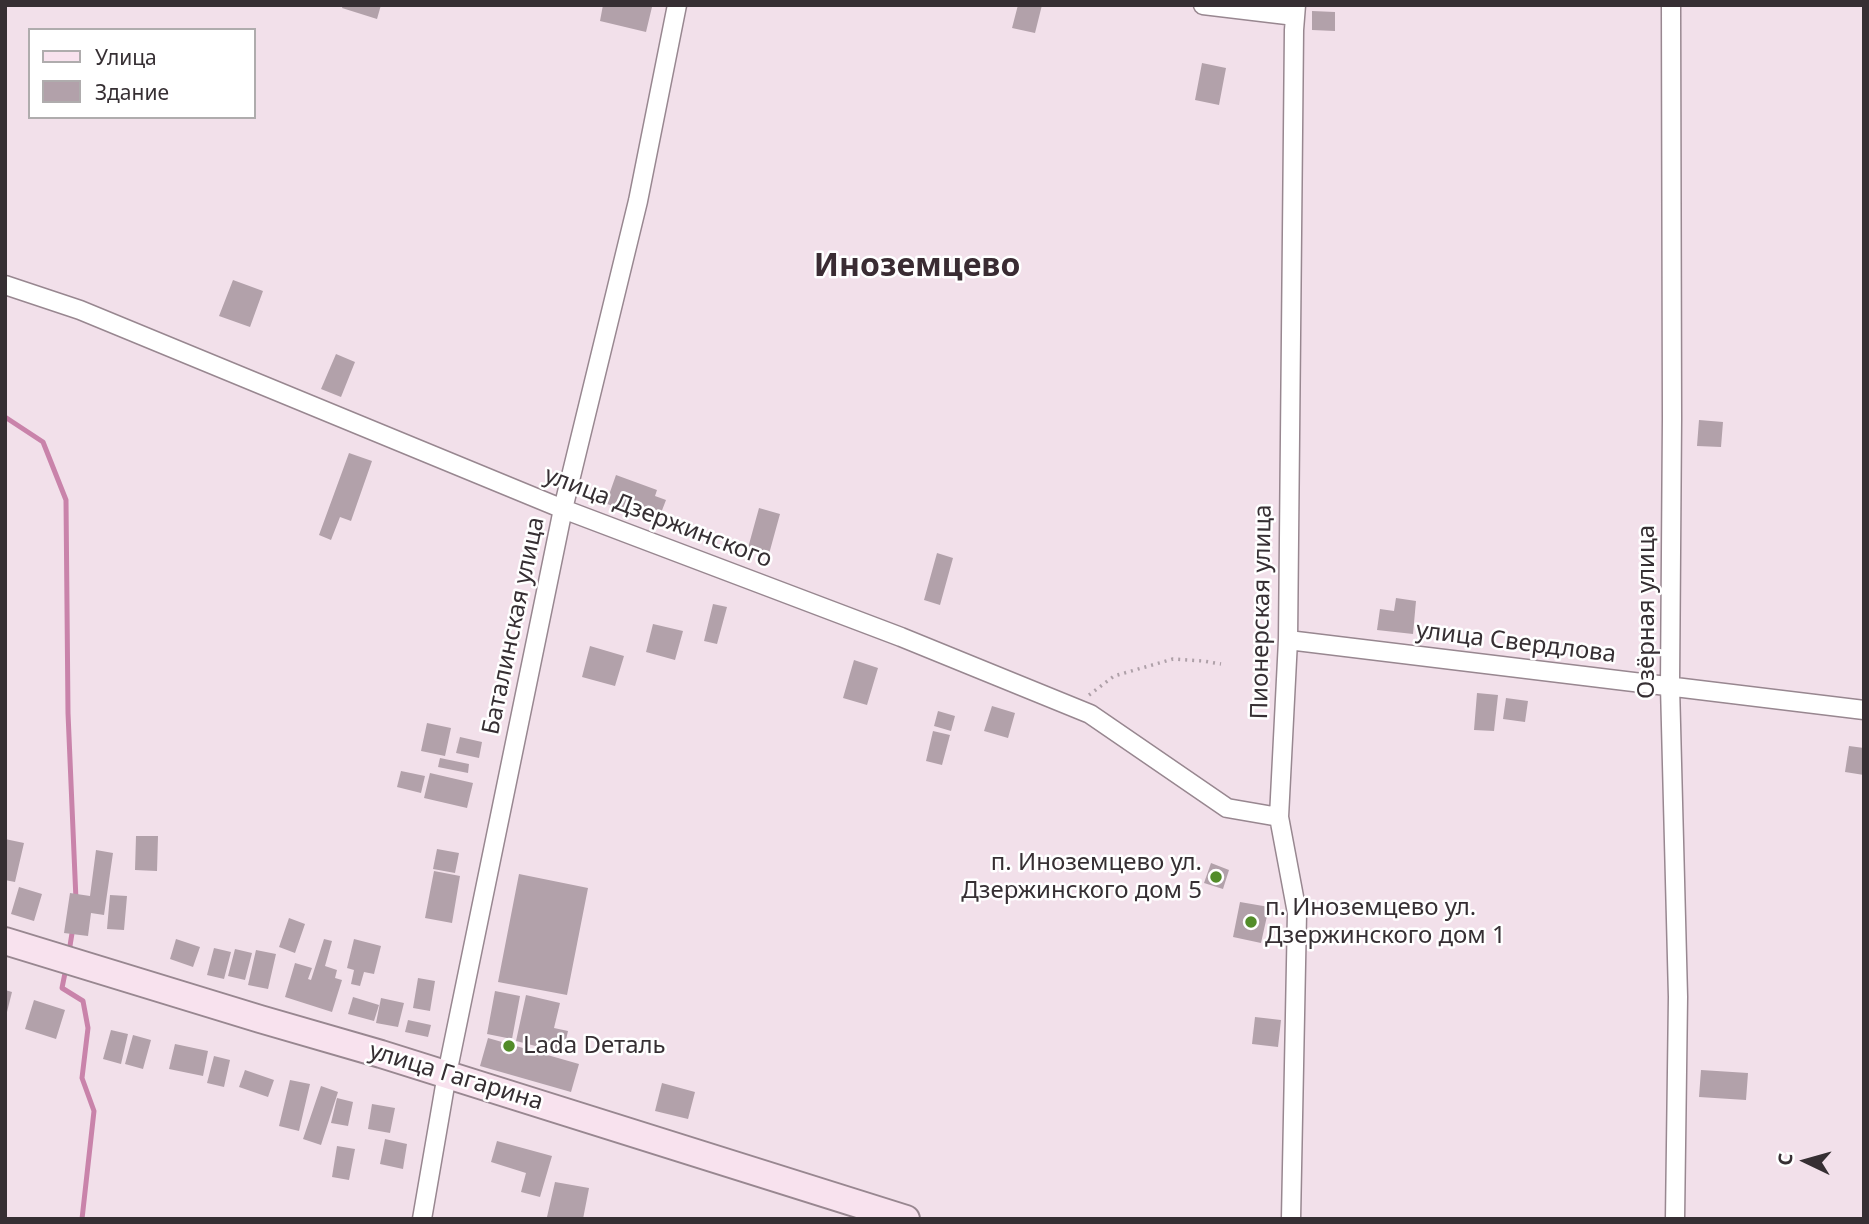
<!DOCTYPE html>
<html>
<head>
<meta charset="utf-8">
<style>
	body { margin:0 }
	#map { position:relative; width:1869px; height:1224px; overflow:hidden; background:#f2e0ea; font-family:"Noto Sans",sans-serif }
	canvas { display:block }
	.frame { position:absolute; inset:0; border:7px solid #362f33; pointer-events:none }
	.legend { position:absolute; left:28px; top:28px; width:228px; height:91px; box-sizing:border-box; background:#fff; border:2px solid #afacad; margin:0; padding:9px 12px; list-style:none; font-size:21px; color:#362f33 }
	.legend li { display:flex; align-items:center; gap:14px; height:35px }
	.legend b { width:35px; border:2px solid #afacad }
	.north { position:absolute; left:1771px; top:1126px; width:70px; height:70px; -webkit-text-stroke:5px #fff; paint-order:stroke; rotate:275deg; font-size:19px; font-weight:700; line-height:28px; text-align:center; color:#362f33 }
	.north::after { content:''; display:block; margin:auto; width:24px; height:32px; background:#362f33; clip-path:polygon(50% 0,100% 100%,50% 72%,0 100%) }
</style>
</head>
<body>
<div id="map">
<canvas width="1869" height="1224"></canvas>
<div class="frame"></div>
<ul class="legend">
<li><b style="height:9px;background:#f8e2ee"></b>Улица</li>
<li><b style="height:19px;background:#b2a1aa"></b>Здание</li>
</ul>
<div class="north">С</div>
</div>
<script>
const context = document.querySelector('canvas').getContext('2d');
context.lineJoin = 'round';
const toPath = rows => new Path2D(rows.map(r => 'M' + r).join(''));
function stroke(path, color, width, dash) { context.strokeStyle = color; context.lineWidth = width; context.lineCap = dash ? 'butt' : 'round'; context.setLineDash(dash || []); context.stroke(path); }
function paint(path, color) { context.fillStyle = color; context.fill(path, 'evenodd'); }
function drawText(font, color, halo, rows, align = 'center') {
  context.font = font + ' "Noto Sans",sans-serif'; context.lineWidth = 5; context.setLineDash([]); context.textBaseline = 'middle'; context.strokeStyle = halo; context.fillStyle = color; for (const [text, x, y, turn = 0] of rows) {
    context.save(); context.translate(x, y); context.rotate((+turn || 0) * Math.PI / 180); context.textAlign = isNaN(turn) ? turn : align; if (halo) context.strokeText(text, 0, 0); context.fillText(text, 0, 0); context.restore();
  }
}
const stream = toPath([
	[5,417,43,442,66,500,68,713,76,900],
	[69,952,73,927],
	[66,968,62,988,83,1001,88,1028,82,1078,94,1111,82,1219]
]);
const building = toPath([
	[343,5,381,5,377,19,342,8],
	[603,5,652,7,646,32,600,21],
	[1018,5,1042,5,1035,33,1012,28],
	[1312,11,1335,12,1335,31,1312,30],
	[1202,63,1226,68,1219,105,1195,100],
	[233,280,263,291,250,327,219,316],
	[336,354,355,362,341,397,321,389],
	[1699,420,1723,422,1721,447,1697,446],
	[349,453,372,461,351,521,340,517,331,540,319,535],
	[616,475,657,490,655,496,666,500,661,513,628,501,625,510,595,500,599,488,610,492],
	[759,508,780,514,769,554,748,548],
	[937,553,953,558,940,605,924,600],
	[1396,598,1416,601,1413,634,1377,630,1380,609,1394,611],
	[713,604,727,607,717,644,704,641],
	[653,624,683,631,675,660,646,652],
	[590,646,624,656,615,686,582,677],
	[854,660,878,668,867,705,843,698],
	[1477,693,1498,695,1494,731,1474,730],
	[1506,698,1528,701,1525,722,1503,719],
	[992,706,1015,713,1008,738,984,731],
	[938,711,955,716,951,731,934,726],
	[427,723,451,728,445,756,421,751],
	[933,731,950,735,942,765,926,761],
	[460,737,482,742,479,758,456,753],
	[1849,746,1864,748,1864,775,1845,772],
	[440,758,469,764,468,773,438,767],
	[401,771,425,776,421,793,397,787],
	[430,773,473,783,467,808,424,798],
	[136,836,158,836,157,871,135,870],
	[5,839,24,843,15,882,5,880],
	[437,849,459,853,455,873,433,869],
	[96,850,113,853,104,915,91,913,88,936,64,933,70,893,90,896],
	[1211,863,1229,870,1223,889,1204,883],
	[434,871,460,876,452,923,425,918],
	[519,874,588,888,567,995,498,982],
	[19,887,42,894,34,921,11,914],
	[110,895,127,896,124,930,107,929],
	[1240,902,1269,907,1261,943,1233,937],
	[289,918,305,924,295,953,279,947],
	[176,939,200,947,193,967,170,959],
	[324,939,332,941,325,966,337,970,335,978,342,980,332,1012,285,997,295,963,312,968,308,979,311,980],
	[354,939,381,946,374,974,364,972,360,986,351,984,354,970,347,968],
	[214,948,231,952,224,979,207,975],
	[235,949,252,953,245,980,228,976],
	[256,950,276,954,268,989,248,985],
	[418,978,435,981,430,1011,413,1008],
	[5,990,12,992,6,1016,5,1015],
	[495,991,520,996,512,1039,487,1034],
	[526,995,560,1003,554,1028,568,1031,563,1053,516,1041],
	[353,997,379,1005,374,1021,348,1014],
	[381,998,404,1003,398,1027,376,1023],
	[34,1000,65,1010,56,1039,25,1029],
	[1255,1017,1281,1020,1278,1047,1252,1044],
	[408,1020,431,1025,428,1037,405,1032],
	[111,1030,128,1034,121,1064,103,1059],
	[133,1035,151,1040,143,1069,125,1064],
	[488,1038,579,1064,571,1092,480,1066],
	[175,1044,208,1051,203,1076,169,1069],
	[214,1056,230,1060,224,1087,207,1083],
	[245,1070,274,1080,268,1097,239,1087],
	[1701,1070,1748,1073,1746,1100,1699,1097],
	[290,1080,310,1084,299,1131,279,1126],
	[662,1083,695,1092,688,1119,655,1111],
	[321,1086,338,1092,321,1145,303,1139],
	[337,1098,353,1102,348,1126,331,1123],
	[372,1104,395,1108,390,1133,368,1129],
	[385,1139,407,1144,403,1169,380,1164],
	[497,1141,552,1156,540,1197,521,1192,526,1173,491,1162],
	[337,1146,355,1149,349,1180,332,1177],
	[555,1182,589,1188,583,1219,547,1217]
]);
const path = toPath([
	[1089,695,1114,676,1173,659,1203,661,1221,664]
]);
const street = toPath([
	[1203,5,1295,16],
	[1671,5,1672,419,1670,686,1678,997,1675,1219],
	[5,285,80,310,563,509,901,637,1090,714,1227,808,1279,817],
	[1288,640,1864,710],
	[422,1219,447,1074,563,509,638,201,677,5],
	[1291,1219,1297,913,1279,817,1288,640,1294,30,1296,5]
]);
const secondary = toPath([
	[5,941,260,1019,381,1054,906,1219]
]);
const markers = [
	[1216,877,7,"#528c29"],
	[1251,922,7,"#528c29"],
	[509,1046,7,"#528c29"]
];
const streetNames = [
	["улица Дзержинского",658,518,21],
	["Пионерская улица",1262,612,-89],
	["Озёрная улица",1647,612,-90],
	["Баталинская улица",514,626,-78],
	["улица Свердлова",1516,643,7],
	["улица Гагарина",456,1077,17]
];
const poiNames = [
	["п. Иноземцево ул.",1202,863,"right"],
	["Дзержинского дом 5",1202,891,"right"],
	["п. Иноземцево ул.",1265,908],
	["Дзержинского дом 1",1265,936],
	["Lada Dеталь",523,1046]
];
const districtNames = [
	["Иноземцево",917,267]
];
stroke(stream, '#c983aa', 5);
paint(building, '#b2a1aa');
stroke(street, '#988790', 21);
stroke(secondary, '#988790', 30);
stroke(path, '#aea0a8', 3.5, [2, 5]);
stroke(street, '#fff', 18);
stroke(secondary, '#f8e2ee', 26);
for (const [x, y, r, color] of markers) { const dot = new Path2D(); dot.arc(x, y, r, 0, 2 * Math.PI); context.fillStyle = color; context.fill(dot); stroke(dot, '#fff', 2.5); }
drawText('24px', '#362f33', '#fff', streetNames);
drawText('24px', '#362f33', '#fff', poiNames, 'left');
drawText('bold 32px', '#3a2c33', '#fff', districtNames);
</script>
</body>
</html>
